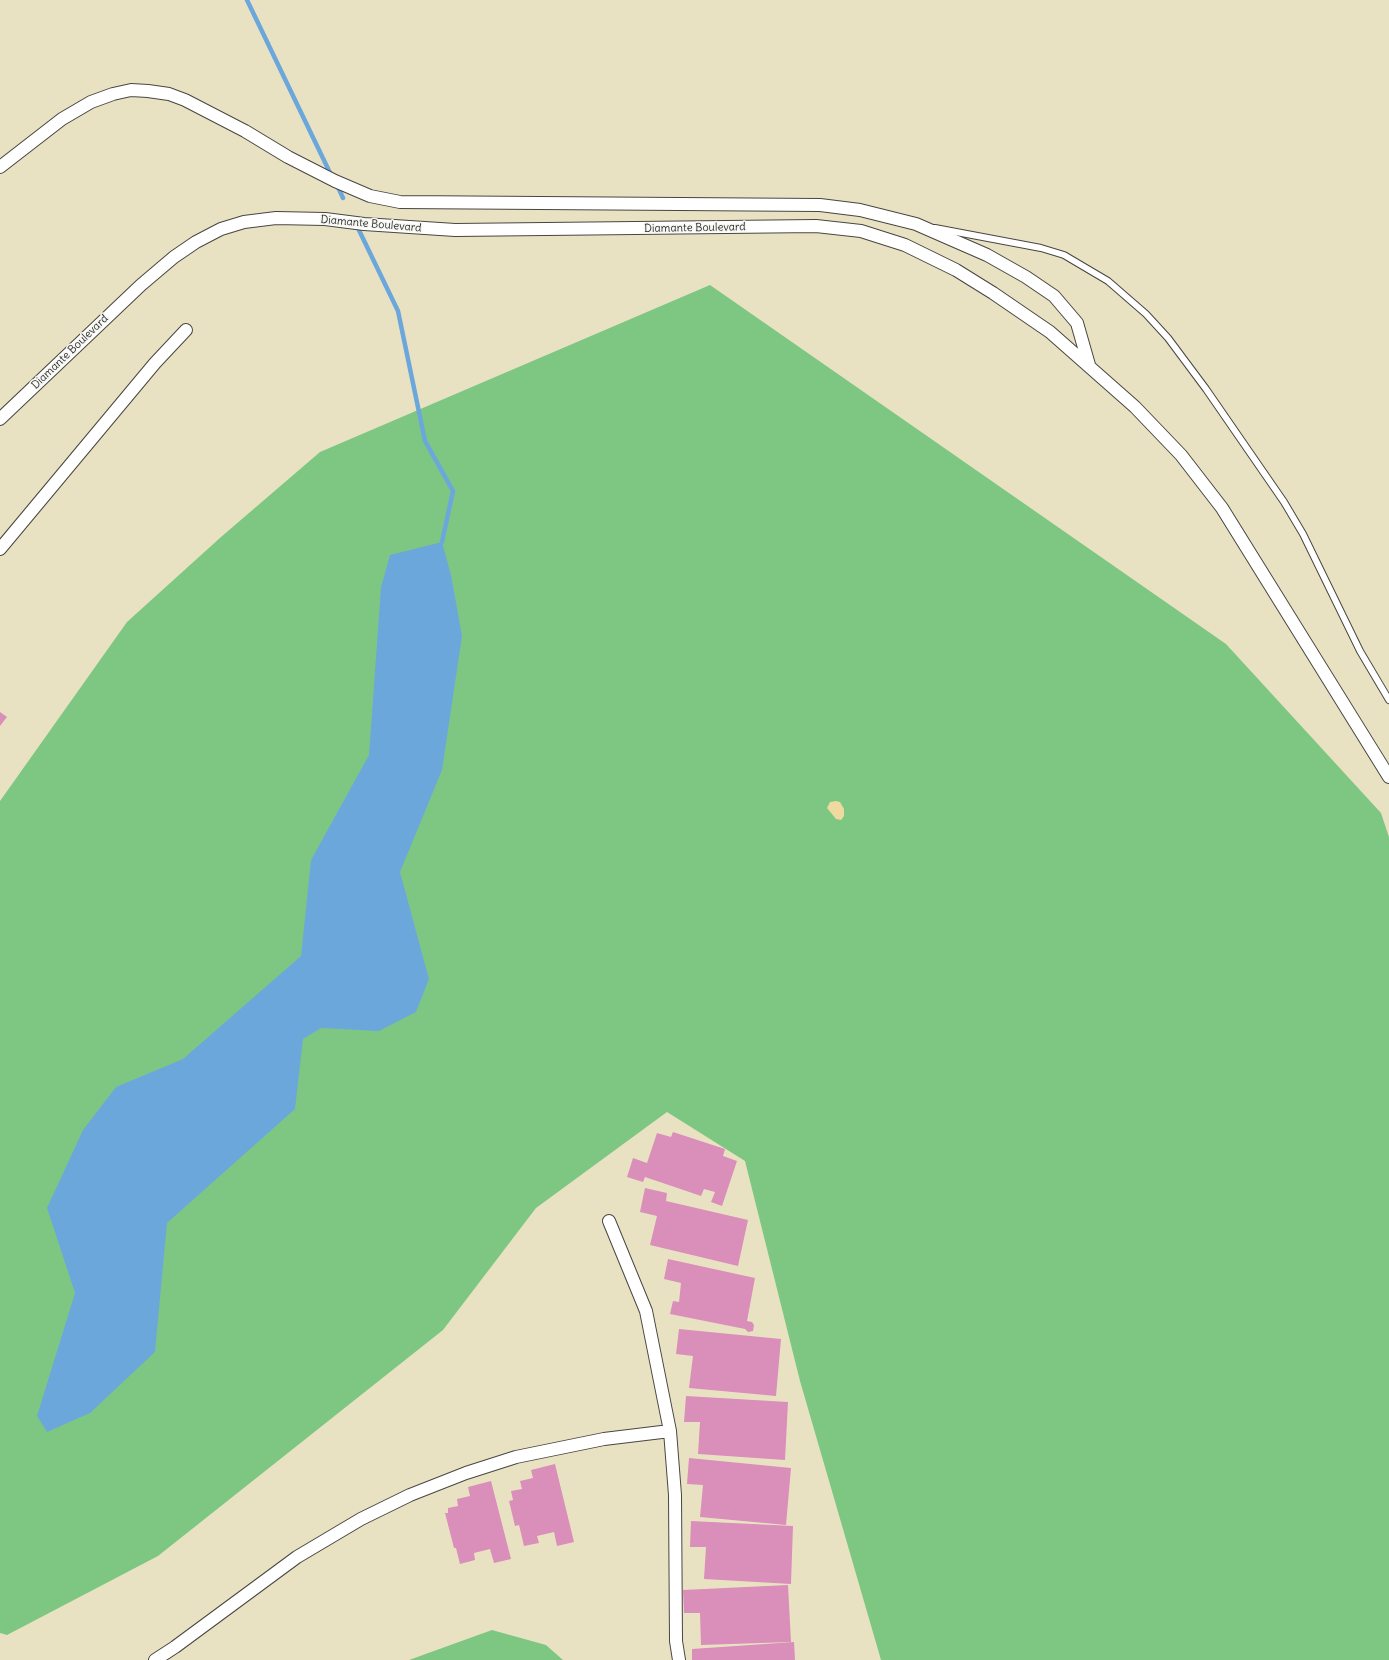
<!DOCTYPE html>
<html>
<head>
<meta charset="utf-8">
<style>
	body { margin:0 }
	canvas { display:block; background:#e9e2c2 }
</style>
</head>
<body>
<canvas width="1389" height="1660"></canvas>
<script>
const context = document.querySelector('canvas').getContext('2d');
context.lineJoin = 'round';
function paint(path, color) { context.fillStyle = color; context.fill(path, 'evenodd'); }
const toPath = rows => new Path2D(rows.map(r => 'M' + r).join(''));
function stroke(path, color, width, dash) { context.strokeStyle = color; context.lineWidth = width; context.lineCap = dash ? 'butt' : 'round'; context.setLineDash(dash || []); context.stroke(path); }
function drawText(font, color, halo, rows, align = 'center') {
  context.font = font + ' Delius,sans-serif'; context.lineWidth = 3; context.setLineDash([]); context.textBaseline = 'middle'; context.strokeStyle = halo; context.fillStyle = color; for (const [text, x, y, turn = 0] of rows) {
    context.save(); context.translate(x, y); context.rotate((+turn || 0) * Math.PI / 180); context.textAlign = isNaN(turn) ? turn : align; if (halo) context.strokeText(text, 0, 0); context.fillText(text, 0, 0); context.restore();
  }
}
const green = toPath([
	[710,285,1226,644,1381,813,1389,837,1389,1660,881,1660,800,1381,745,1161,667,1112,536,1208,443,1330,158,1556,7,1635,0,1633,0,801,127,622,221,537,320,452],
	[492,1630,546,1645,563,1660,409,1660]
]);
const sand = toPath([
	[836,801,840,802,844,809,844,816,841,820,836,819,827,808,830,802]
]);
const water = toPath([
	[442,542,451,575,462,636,442,770,400,872,429,979,416,1012,379,1031,321,1028,303,1039,295,1109,167,1223,155,1352,90,1413,47,1432,37,1416,75,1293,47,1208,83,1130,116,1087,183,1059,301,956,311,860,369,755,381,587,390,555]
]);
const stream = toPath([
	[247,0,332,177],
	[337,185,343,198],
	[356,224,398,311,425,441,453,491,442,542]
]);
const building = toPath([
	[0,712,7,717,0,726],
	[673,1132,725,1149,723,1156,737,1161,722,1206,711,1202,715,1192,704,1189,701,1196,645,1177,643,1182,627,1177,633,1158,647,1163,657,1133,671,1137],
	[645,1188,667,1193,666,1201,748,1220,738,1266,650,1245,657,1216,640,1212],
	[668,1259,755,1278,747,1321,752,1322,754,1325,753,1331,748,1332,745,1329,670,1314,673,1301,679,1302,681,1283,664,1279],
	[679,1329,781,1339,776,1396,689,1388,693,1356,676,1354],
	[686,1396,788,1402,785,1460,698,1454,700,1422,684,1422],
	[689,1458,791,1468,786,1525,700,1517,703,1485,687,1484],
	[555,1464,574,1542,557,1546,554,1532,537,1536,539,1543,524,1546,519,1525,515,1526,509,1501,513,1500,511,1491,522,1489,520,1481,533,1478,531,1470],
	[491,1481,511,1559,494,1563,490,1549,474,1553,475,1560,460,1564,456,1548,454,1548,445,1513,448,1513,448,1508,458,1506,457,1499,470,1496,468,1487],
	[691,1521,793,1526,791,1584,704,1579,706,1547,690,1547],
	[788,1585,791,1642,701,1645,700,1613,684,1613,683,1590],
	[794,1642,795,1660,692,1660,692,1649]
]);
const lane = toPath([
	[935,228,1041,248,1064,255,1108,281,1146,314,1168,338,1206,389,1284,502,1303,534,1360,651,1389,700]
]);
const street = toPath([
	[0,167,62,119,91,102,113,94,131,90,148,91,169,94,185,100,245,131,288,157,335,181,370,196,400,202,820,205,860,210,916,224,987,255,1026,277,1054,296,1077,323,1089,365],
	[0,419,141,285,174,257,196,242,221,229,244,222,276,218,325,219,364,224,455,230,816,226,861,231,905,245,956,270,993,293,1050,332,1135,407,1181,455,1222,508,1389,777],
	[0,549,155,363,186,330],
	[609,1221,646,1311,670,1431,675,1495,676,1641,679,1660],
	[155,1660,175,1647,297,1557,361,1519,410,1495,466,1473,516,1457,604,1439,670,1431]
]);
const streetNames = [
	["Diamante Boulevard",371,224,5],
	["Diamante Boulevard",695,228,-1],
	["Diamante Boulevard",70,352,-44]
];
paint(green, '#7ec783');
paint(sand, '#eeda9e');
paint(water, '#6ca7dc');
stroke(stream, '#6ca7dc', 4.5);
paint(building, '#d98fba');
stroke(lane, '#484642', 8);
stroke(street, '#484642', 14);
stroke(lane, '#fff', 6);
stroke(street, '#fff', 12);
drawText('11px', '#2b2b2b', '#f6f6f2', streetNames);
</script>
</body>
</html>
